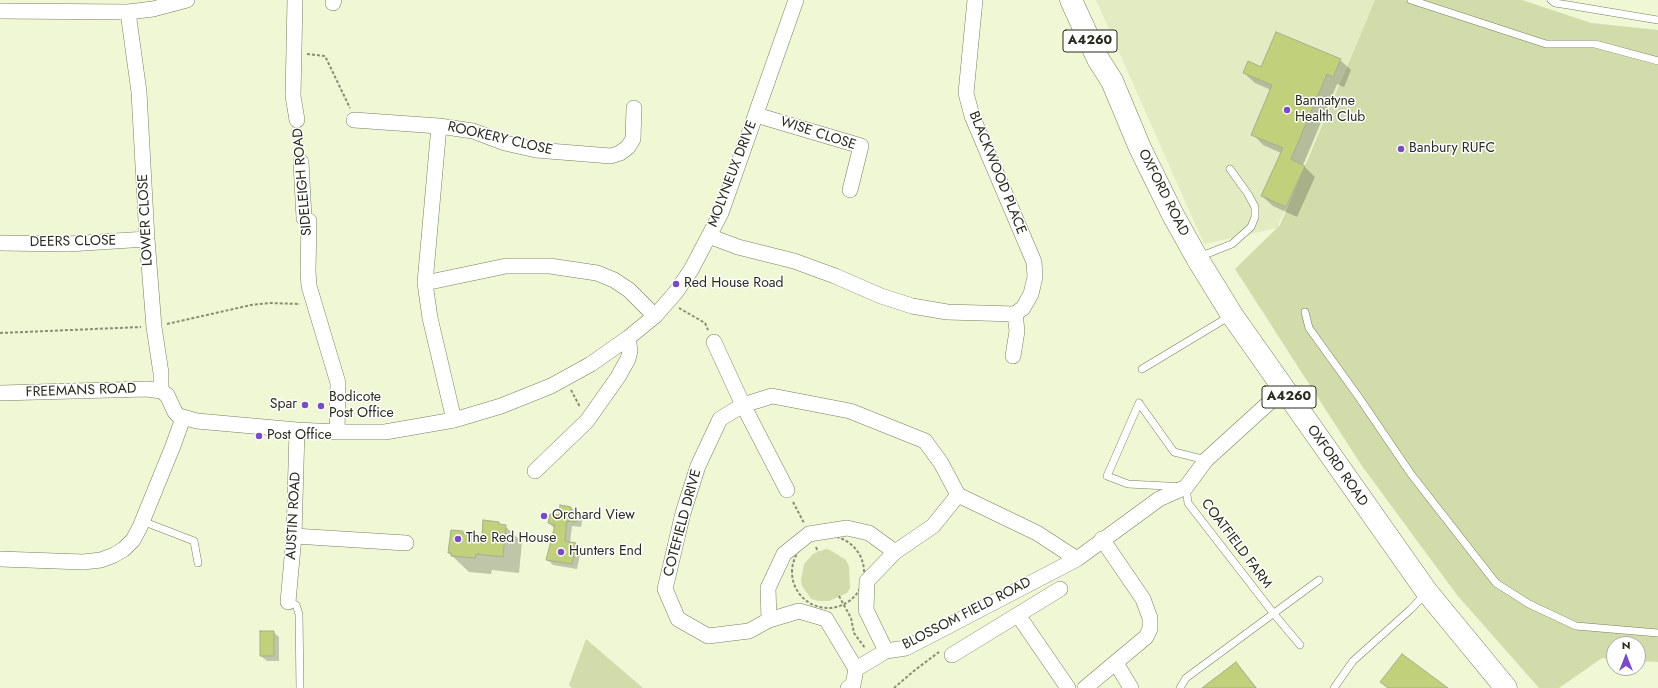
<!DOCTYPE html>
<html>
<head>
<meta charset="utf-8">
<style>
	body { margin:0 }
	#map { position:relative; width:1658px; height:688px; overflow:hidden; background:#eff7d4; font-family:Jost,sans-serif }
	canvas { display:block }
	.north { position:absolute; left:1606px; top:636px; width:40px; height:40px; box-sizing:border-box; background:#fff; border:1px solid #a9aaa5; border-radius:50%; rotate:0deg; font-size:11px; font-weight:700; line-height:16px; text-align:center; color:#282b1e }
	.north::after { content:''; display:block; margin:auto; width:14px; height:18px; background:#7a4cc4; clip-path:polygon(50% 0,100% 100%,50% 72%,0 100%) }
</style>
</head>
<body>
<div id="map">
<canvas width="1658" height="688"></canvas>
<div class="north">N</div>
</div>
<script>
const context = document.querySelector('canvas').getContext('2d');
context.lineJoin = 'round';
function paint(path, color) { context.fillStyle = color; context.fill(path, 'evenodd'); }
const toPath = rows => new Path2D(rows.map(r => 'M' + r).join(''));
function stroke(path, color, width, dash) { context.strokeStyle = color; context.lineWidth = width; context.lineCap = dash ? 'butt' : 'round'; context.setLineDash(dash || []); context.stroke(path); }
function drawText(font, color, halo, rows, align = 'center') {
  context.font = font + ' Jost,sans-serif'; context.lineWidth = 3; context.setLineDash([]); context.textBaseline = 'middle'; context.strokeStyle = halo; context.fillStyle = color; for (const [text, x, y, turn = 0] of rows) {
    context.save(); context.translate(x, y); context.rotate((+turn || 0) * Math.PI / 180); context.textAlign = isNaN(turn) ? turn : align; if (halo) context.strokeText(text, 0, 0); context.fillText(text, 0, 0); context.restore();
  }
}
const built = toPath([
	[1096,0,1375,0,1277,228,1204,244]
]);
const green = toPath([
	[1375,0,1522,0,1591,23,1658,30,1658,662,1638,661,1638,644,1614,644,1614,659,1602,658,1559,688,1539,688,1457,595,1362,466,1235,269,1280,225],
	[826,549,830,550,846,560,849,566,850,588,847,593,829,601,819,601,811,599,802,586,801,580,804,564,813,554],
	[586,639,643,688,572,688,569,685]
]);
const shadow = toPath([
	[1340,60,1351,70,1344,87,1337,84,1303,165,1315,177,1297,217,1273,206,1262,196,1281,153,1263,145,1253,134,1271,90,1255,83,1244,73,1262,68],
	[571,508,583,517,581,527,572,526,570,543,576,544,581,550,577,569,553,565,547,559,555,529,549,523],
	[498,523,501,525,505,526,522,542,519,573,492,570,491,574,469,572,449,553,463,532,467,536,483,538],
	[273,632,279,637,279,661,267,661,261,656],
	[1236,663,1257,688,1204,688]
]);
const building = toPath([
	[1276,32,1341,59,1333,77,1327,74,1291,159,1305,166,1286,207,1261,196,1283,148,1251,135,1272,85,1243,73,1248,61,1261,67,1276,32],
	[560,505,571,507,571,510,578,511,576,522,567,521,565,541,576,543,572,564,546,560,555,525,548,523,550,514,559,515,560,505],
	[483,520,499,522,499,524,506,525,503,557,476,554,475,558,451,556,451,553,448,553,451,530,463,531,463,534,482,537,483,520],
	[260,631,274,631,274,656,260,656,260,631],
	[1402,654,1448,688,1388,688,1380,682,1402,654],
	[1236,662,1256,688,1202,688,1236,662]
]);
const path = toPath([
	[307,54,325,56,350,108],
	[299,133,300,149],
	[679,308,705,323,708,330],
	[167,324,251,305,269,303,300,304],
	[0,333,141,327],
	[571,390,580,407],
	[793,502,804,523],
	'792 572a36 36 0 1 1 72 0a36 36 0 1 1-72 0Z',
	[816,547,818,552],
	[839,596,851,618,854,633,865,648],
	[894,688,915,670,939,652]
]);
const service = toPath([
	[1411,0,1546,44,1595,44,1658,61],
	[1551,0,1555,3,1568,5,1658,20],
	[1199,257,1232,244,1251,227,1255,217,1255,207,1248,194,1230,169],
	[1305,312,1309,328,1358,396,1411,474,1496,583,1529,604,1576,626,1658,633],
	[1142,369,1230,316],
	[1139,403,1107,476,1128,484,1186,487,1188,503,1274,614,1300,645],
	[1139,403,1174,452,1206,460],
	[142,521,194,541,198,563],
	[288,602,296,605,299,614,300,688],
	[1180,688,1186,678,1319,580],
	[1334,688,1353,661,1411,609,1425,594]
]);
const minor = toPath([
	[295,0,293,96,297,120],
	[333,3,334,0],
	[0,11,128,12,153,9,187,0],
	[128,12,139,92,147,239,154,327,161,373,161,391],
	[756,115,861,146,850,190],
	[354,120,439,126,473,131,505,143,536,150,611,156,620,153,628,147,633,139,634,108],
	[301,162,304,218,309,221,308,271,309,286,338,383,337,432],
	[709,236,738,247,794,261,835,276,881,296,912,306,947,312,1015,314,1023,308,1031,294,1035,277,1034,262,972,116,966,93,975,0],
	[0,243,68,244,147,239],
	[425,283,439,126],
	[714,342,743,405,787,490],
	[1013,356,1017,331,1015,314],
	[0,393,147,389,161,391,167,395,175,412,179,416,197,421,297,430,337,432,385,432,454,420,501,406,551,386,591,364,628,338,655,316,676,292,691,270,721,213,796,0],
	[454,420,430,318,425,283,506,266,550,266,570,269,597,273,614,280,629,290,655,316],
	[535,471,587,421,618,377,628,359,630,351,628,338],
	[294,536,406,543],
	[895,552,933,526,958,495],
	[0,559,83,562,101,560,114,555,124,549,133,540,140,527,173,446,183,418],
	[288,602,294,536,297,430],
	[1018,615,1068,688],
	[769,620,749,631,708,636,678,619,665,589,683,513,698,466,720,419,743,405,772,396,850,411,925,441,941,463,958,495,1037,533,1077,559,1159,499,1186,487,1206,460,1284,389],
	[952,655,1060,589],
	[1116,663,1131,688],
	[856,669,826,619,799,611,769,620,768,588,784,554,809,534,847,528,869,533,895,552,867,581,866,610,886,651],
	[848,688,853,685,856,669,886,651,906,648,1077,559],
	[1085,688,1146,637,1150,629,1150,618,1143,599,1102,539]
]);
const primary = toPath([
	[1071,0,1098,59,1112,81,1140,148,1173,215,1197,258,1232,315,1427,592,1506,688]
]);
const markers = [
	[1287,110,4,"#7a4cc4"],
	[1401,149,4,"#7a4cc4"],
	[676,284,4,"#7a4cc4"],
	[305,405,4,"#7a4cc4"],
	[321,406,4,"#7a4cc4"],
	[259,436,4,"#7a4cc4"],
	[544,516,4,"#7a4cc4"],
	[458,539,4,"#7a4cc4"],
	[561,552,4,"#7a4cc4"]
];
const shields = [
	[1090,41,54],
	[1289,397,54]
];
const shieldNames = [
	["A4260",1090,41],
	["A4260",1289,397]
];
const poiNames = [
	["Bannatyne",1295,102],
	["Health Club",1295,118],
	["Banbury RUFC",1409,149],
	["Red House Road",684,284],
	["Bodicote",329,398],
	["Post Office",329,414],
	["Spar",297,405,"right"],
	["Post Office",267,436],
	["Orchard View",552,516],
	["The Red House",466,539],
	["Hunters End",569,552]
];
const streetNames = [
	["WISE CLOSE",818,134,18],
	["ROOKERY CLOSE",500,139,13],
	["BLACKWOOD PLACE",997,173,68],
	["MOLYNEUX DRIVE",733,174,-69],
	["SIDELEIGH ROAD",303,182,-95],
	["OXFORD ROAD",1163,193,63],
	["LOWER CLOSE",146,220,-93],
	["DEERS CLOSE",73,242,-1],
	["FREEMANS ROAD",81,391,-2],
	["OXFORD ROAD",1337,466,55],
	["AUSTIN ROAD",294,516,-87],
	["COTEFIELD DRIVE",683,523,-75],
	["COATFIELD FARM",1236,544,53],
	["BLOSSOM FIELD ROAD",967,614,-27]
];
paint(built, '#e2ebc2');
paint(green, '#d1dcaa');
paint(shadow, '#0003');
paint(building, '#c0d07b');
stroke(building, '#a7ae8d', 1);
stroke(service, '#787f60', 8);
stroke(minor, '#787f60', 16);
stroke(primary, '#787f60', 23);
stroke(path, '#888d76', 2, [3, 2]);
stroke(service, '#fff', 7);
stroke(minor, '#fff', 15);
stroke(primary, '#fff', 22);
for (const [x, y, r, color] of markers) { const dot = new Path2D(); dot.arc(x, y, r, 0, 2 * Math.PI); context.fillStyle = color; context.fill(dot); stroke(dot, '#fff', 1.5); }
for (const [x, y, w] of shields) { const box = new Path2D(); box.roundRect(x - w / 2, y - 11, w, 22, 3); context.fillStyle = '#fff'; context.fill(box); stroke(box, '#282b1e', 1); }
drawText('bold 13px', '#282b1e', null, shieldNames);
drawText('14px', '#282b1e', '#fff', poiNames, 'left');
drawText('14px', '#282b1e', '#fff', streetNames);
</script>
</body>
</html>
